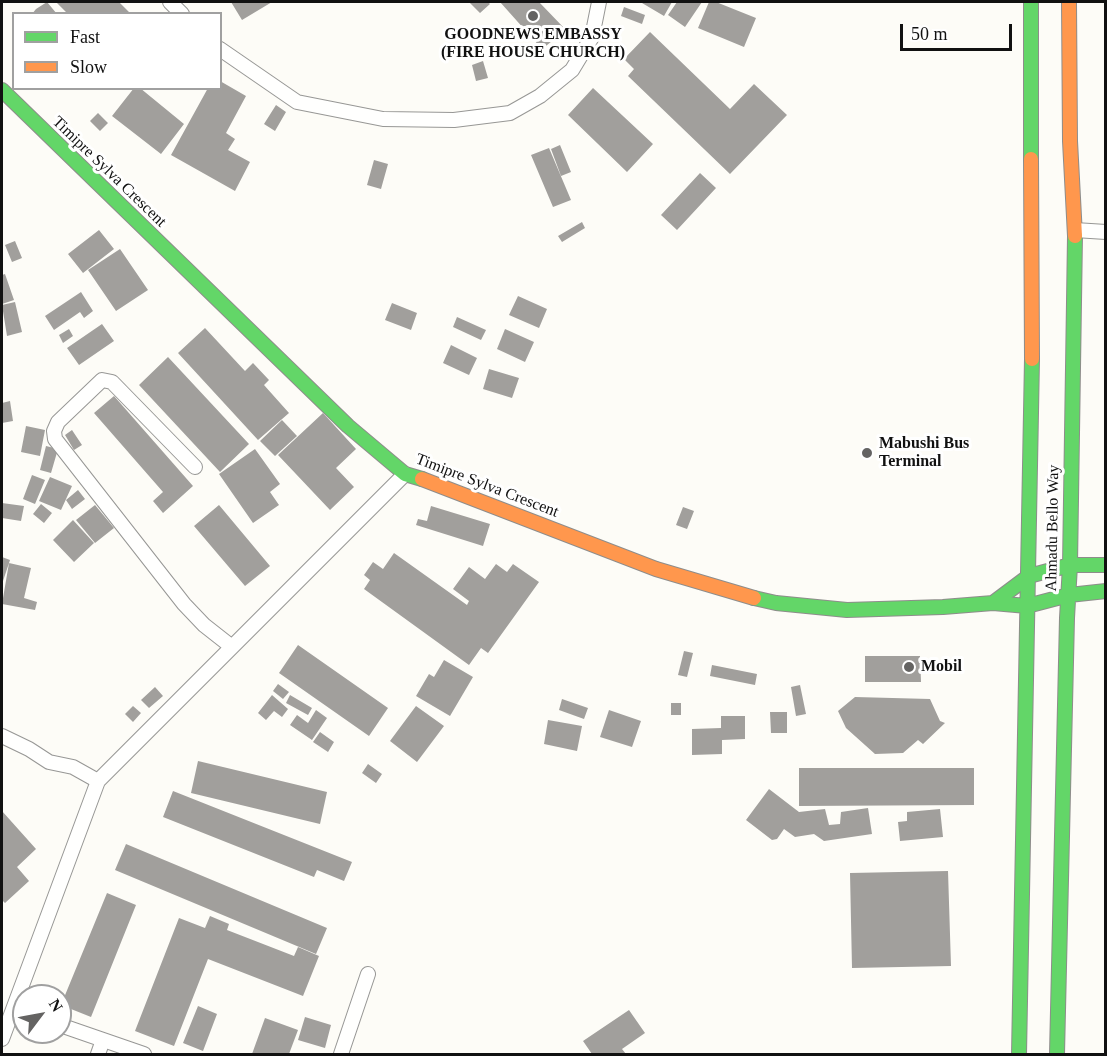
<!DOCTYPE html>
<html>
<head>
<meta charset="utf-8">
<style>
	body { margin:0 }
	#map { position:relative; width:1107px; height:1056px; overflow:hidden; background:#fdfcf7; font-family:Georgia,serif }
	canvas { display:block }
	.frame { position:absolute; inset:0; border:3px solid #111; pointer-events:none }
	.legend { position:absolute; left:12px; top:12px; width:210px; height:78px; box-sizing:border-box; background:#fff; border:2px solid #a0a0a0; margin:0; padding:8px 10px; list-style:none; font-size:18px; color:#111 }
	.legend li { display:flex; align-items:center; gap:12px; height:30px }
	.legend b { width:30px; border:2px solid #a0a0a0 }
	.north { position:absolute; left:12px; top:984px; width:60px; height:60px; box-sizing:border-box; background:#fff; border:2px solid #a0a0a0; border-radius:50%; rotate:58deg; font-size:16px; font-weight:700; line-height:24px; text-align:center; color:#111 }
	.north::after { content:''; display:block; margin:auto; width:21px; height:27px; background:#646362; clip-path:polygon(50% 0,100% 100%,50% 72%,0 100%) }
	.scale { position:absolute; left:900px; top:24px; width:112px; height:27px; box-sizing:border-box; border:3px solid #111; border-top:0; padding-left:8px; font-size:18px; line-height:21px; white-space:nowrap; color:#111; -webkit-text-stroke:4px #fff; paint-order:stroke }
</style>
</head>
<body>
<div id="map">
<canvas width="1107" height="1056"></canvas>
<div class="frame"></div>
<ul class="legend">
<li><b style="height:8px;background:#63d668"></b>Fast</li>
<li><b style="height:8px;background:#ff974d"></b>Slow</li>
</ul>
<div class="north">N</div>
<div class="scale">50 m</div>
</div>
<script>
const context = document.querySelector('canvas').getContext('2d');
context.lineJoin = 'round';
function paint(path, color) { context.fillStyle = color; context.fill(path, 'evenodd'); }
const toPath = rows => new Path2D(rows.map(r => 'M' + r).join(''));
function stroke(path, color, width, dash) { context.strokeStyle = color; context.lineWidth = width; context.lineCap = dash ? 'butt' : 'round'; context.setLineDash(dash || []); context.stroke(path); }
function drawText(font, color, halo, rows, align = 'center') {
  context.font = font + ' Georgia,serif'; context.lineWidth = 6; context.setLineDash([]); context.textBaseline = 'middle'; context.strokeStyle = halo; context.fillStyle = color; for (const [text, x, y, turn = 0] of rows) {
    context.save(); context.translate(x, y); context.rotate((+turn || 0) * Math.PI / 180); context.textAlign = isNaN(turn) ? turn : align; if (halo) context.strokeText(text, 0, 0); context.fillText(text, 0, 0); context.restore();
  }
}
const building = toPath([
	[47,2,57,14,32,14,36,9],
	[56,2,119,2,131,14,68,14],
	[231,2,272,2,242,20],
	[469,2,488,2,490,4,480,13],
	[500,2,539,2,566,30,542,49],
	[643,2,672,2,664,16,642,3],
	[677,2,702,2,685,27,668,15],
	[709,2,716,2,756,18,744,47,698,28],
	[624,7,645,15,642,24,621,16],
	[650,32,730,109,754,84,787,115,730,174,628,76,634,69,624,59],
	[483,61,488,78,476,81,472,65],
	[220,81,246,96,226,133,235,139,228,150,250,162,235,191,171,155,208,88,220,88],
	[134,88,140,88,184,124,161,154,112,116],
	[593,88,653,144,627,172,568,115],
	[276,105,286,112,275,131,264,124],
	[98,113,108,123,100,131,90,121],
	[560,145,571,172,561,176,551,149],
	[549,148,571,200,553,207,531,155],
	[374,160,388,164,381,189,367,185],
	[700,173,716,188,677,230,661,215],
	[582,222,585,228,562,242,558,236],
	[99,230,114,249,83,273,68,254],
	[15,241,22,258,12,262,5,245],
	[120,249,148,290,116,311,88,270],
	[5,274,14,300,2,304,2,275],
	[81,292,93,311,84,318,80,312,54,330,45,316],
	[518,296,547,309,539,328,509,315],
	[15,302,22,332,7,336,2,305],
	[392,303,417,313,411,330,385,320],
	[457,317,486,330,481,340,453,327],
	[102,324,114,341,79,365,67,348],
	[205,328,245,371,253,363,269,380,264,385,289,413,258,440,178,353],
	[69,329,73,336,63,343,59,335],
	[505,329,534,342,525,362,497,349],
	[451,345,477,358,469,375,443,363],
	[168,357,249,444,220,472,139,385],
	[489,369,519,378,512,398,483,389],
	[114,396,193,486,163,513,153,501,163,492,94,413],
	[10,401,13,421,2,423,2,403],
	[323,413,356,449,336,468,354,487,330,510,278,455],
	[282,420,297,436,275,456,260,441],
	[26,426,45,430,40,456,21,452],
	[72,430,82,445,74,450,65,435],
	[46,446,58,449,51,473,40,470],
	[255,449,280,484,270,492,279,505,253,523,219,474],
	[32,475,45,480,35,504,23,499],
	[50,477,72,486,61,510,39,501],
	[78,490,85,499,72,509,66,500],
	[2,503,24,506,21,521,2,518],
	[41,504,52,513,44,523,33,514],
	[95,505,114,528,95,543,76,520],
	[219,505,270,566,245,586,194,526],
	[431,506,490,524,483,546,416,525,418,519,427,521],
	[683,507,694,511,687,529,676,525],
	[73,520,94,543,74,562,53,540],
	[394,553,467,605,469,601,453,589,469,567,485,579,496,564,507,572,513,564,539,582,488,653,481,648,469,665,364,589,370,580,364,575,373,562,383,569],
	[2,557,10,560,2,584],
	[9,563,31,568,24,598,37,602,35,610,2,604],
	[298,645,388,708,369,736,279,673],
	[684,651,693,653,687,677,678,675],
	[865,656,920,656,921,682,865,682],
	[444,660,473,677,450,716,416,696,429,674,434,677],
	[712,665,757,674,755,685,710,676],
	[278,684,289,692,283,699,273,691],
	[800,685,806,714,796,716,791,687],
	[155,687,163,696,149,708,141,700],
	[272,695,288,709,282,717,274,711,266,720,258,713],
	[290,695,312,708,308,715,286,703],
	[855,697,930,699,940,721,945,723,923,744,918,740,903,753,875,754,846,728,838,711],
	[562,699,588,708,584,719,559,710],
	[671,703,681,703,681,715,671,715],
	[133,706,141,713,133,722,125,714],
	[416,706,444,726,417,762,390,741],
	[316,710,327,718,312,740,290,725,297,715,308,723],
	[609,710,641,721,632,747,600,737],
	[770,712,787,712,787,733,771,733],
	[721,716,745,716,745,739,722,740,722,754,692,755,692,729,721,728],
	[548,720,582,726,577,751,544,744],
	[320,732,334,742,328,752,313,742],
	[198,761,327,792,320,824,191,793],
	[368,764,382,774,376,783,362,773],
	[799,768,974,768,974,805,799,806],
	[769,789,799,812,825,809,829,825,840,824,841,812,868,808,872,834,824,841,814,834,795,837,784,829,777,839,772,840,746,820],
	[173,791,352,862,344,881,317,870,314,877,163,817],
	[940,809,943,837,900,841,898,822,907,821,907,812],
	[2,811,36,849,17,867,29,881,5,903,2,900],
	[126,844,327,928,316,954,115,870],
	[948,871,951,966,852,968,850,873],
	[107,893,136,905,91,1017,61,1005],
	[210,916,229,924,227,930,294,956,298,947,319,956,303,996,208,959,174,1046,135,1031,179,918,205,928],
	[198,1006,217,1014,203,1051,183,1043],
	[629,1010,645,1033,622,1049,626,1054,592,1054,583,1041],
	[305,1017,331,1025,325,1048,298,1040],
	[265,1018,298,1030,289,1054,252,1054]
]);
const street = toPath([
	[170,2,182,14],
	[220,49,297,102,383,119,454,120,510,113,540,96,572,70,592,37,599,2],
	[1075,230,1106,232],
	[195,467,112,382,102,380,58,422,54,431,55,439,184,604,204,625,232,647],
	[2,736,29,749,49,762,73,767,98,781,405,474],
	[60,1025,144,1054],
	[2,1039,98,781],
	[98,1054,103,1040],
	[341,1054,368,974]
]);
const fast = toPath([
	[1031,2,1031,159],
	[2,90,348,426,405,474,422,479],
	[754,598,776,603,847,610,943,607,993,603,1027,606,1069,595,1106,591],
	[993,603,1029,576,1070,565,1106,565],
	[1019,1054,1032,359],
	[1057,1054,1067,618,1070,565,1075,236]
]);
const slow = toPath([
	[1069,2,1070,141,1075,236],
	[1031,159,1032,359],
	[422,479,656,569,754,598]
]);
const markers = [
	[533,16,6,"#646362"],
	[867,453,6,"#646362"],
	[909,667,6,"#646362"]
];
const poiNames = [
	["GOODNEWS EMBASSY",533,35,"center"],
	["(FIRE HOUSE CHURCH)",533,53,"center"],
	["Mabushi Bus",879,444],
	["Terminal",879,462],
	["Mobil",921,667]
];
const streetNames = [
	["Timipre Sylva Crescent",109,172,44],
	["Timipre Sylva Crescent",487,486,21],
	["Ahmadu Bello Way",1053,528,-89]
];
paint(building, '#a19f9c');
stroke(street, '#979795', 16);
stroke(fast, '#8e8d8b', 16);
stroke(slow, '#8e8d8b', 16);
stroke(street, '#fffffe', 14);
stroke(fast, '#63d668', 14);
stroke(slow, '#ff974d', 14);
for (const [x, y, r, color] of markers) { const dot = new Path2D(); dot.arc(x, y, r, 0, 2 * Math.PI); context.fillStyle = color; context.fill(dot); stroke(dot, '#fff', 2); }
drawText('bold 16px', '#111', '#fff', poiNames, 'left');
drawText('16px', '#111', '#fff', streetNames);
</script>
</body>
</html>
